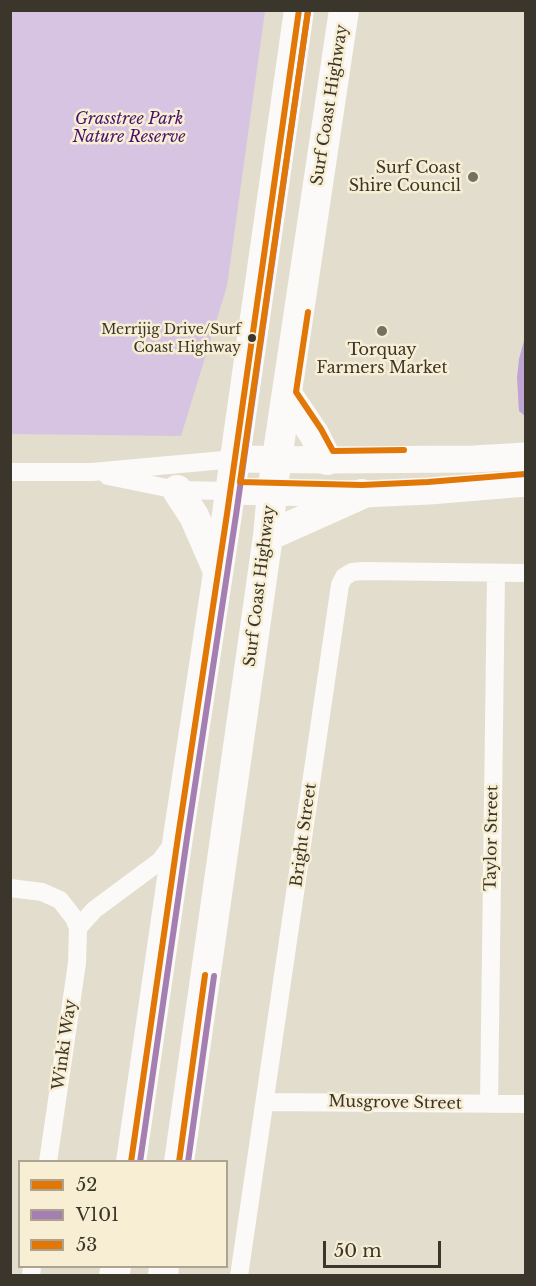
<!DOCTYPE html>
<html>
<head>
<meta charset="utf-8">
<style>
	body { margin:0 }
	#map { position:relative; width:536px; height:1286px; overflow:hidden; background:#e3ddce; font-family:"Libre Baskerville",serif }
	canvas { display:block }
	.frame { position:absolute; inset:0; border:12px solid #3a362b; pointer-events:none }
	.legend { position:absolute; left:18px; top:1160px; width:210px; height:108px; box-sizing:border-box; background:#f8eed3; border:2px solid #aca490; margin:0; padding:8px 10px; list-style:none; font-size:18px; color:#3a362b }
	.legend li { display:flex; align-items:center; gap:12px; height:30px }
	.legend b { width:30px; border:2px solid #aca490 }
	.scale { position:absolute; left:323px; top:1241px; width:118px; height:27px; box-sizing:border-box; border:3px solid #3a362b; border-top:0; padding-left:8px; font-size:18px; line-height:21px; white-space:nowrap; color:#3a362b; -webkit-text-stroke:4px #f8eed3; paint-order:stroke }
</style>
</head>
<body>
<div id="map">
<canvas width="536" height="1286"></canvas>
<div class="frame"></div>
<ul class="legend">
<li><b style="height:8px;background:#e17706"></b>52</li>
<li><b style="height:8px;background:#a57fb2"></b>V101</li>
<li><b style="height:8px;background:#e17706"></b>53</li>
</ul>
<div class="scale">50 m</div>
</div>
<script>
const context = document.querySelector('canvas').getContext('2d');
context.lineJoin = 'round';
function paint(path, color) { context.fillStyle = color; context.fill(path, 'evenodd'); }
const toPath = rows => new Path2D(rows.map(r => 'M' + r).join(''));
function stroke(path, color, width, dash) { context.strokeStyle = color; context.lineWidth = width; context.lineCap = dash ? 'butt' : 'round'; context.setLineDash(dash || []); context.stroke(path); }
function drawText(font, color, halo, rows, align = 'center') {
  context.font = font + ' "Libre Baskerville",serif'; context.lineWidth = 5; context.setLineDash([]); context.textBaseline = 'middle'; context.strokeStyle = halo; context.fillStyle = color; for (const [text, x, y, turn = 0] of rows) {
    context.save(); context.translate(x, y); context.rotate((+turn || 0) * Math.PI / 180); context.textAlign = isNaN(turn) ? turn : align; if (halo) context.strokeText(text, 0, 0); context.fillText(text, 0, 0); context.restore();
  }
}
const green = toPath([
	[11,10,265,11,227,286,181,436,11,434]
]);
const water = toPath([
	[525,337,526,416,525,416,519,411,517,378,519,359]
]);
const street = toPath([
	[10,472,92,472,235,459],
	[108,476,177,490,230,491],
	[10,888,42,892,60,900,74,918,78,928,77,963,48,1162],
	[78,928,94,910,160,861,174,842],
	[265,1102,526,1104],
	[489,1104,496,573],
	[31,1276,32,1266],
	[239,1276,340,585,344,577,352,572,363,571,526,573]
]);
const secondary = toPath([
	[235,459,327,460,474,459,526,456],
	[230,491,362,494,429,491,526,483]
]);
const primary = toPath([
	[287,394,314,434,327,460],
	[177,490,194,516,218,571],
	[268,536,362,494],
	[131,1162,178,837,227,514,299,10],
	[179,1162,268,536,272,492,344,10],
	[114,1276,116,1266],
	[163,1276,164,1266]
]);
const bus1 = toPath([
	[131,1162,178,837,227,514,299,10],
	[179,1162,205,975]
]);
const bus2 = toPath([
	[140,1162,187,838,236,515,308,11],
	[188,1162,214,976]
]);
const bus3 = toPath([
	[308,11,240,482,362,485,428,482,525,474],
	[308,312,296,392,321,429,333,451,404,450]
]);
const markers = [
	[473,177,6,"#757064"],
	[382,331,6,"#757064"],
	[252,338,5,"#3a362b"]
];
const busNames = [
	["Merrijig Drive/Surf",241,330],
	["Coast Highway",241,348]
];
const streetNames = [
	["Surf Coast Highway",330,105,-81],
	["Surf Coast Highway",260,586,-83],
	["Bright Street",304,835,-82],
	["Taylor Street",492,838,-89],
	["Winki Way",65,1045,-82],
	["Musgrove Street",395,1103,1]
];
const parkNames = [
	["Grasstree Park",129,119],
	["Nature Reserve",129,137]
];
const poiNames = [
	["Surf Coast",461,168],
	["Shire Council",461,186],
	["Torquay",382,350,"center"],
	["Farmers Market",382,368,"center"]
];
paint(green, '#d7c4e2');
paint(water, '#bfa4d4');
stroke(street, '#fbfaf8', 18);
stroke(secondary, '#fbfaf8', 27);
stroke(primary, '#fbfaf8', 30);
stroke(bus1, '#e17706', 6);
stroke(bus2, '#a57fb2', 6);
stroke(bus3, '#e17706', 6);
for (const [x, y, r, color] of markers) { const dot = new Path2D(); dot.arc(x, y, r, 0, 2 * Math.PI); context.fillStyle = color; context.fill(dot); stroke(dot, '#f8eed3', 2); }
drawText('14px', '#3a362b', '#f8eed3', busNames, 'right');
drawText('16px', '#3a362b', '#f8eed3', streetNames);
drawText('italic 16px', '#46126d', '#f8eed3', parkNames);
drawText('16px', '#3a362b', '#f8eed3', poiNames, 'right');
</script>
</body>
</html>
